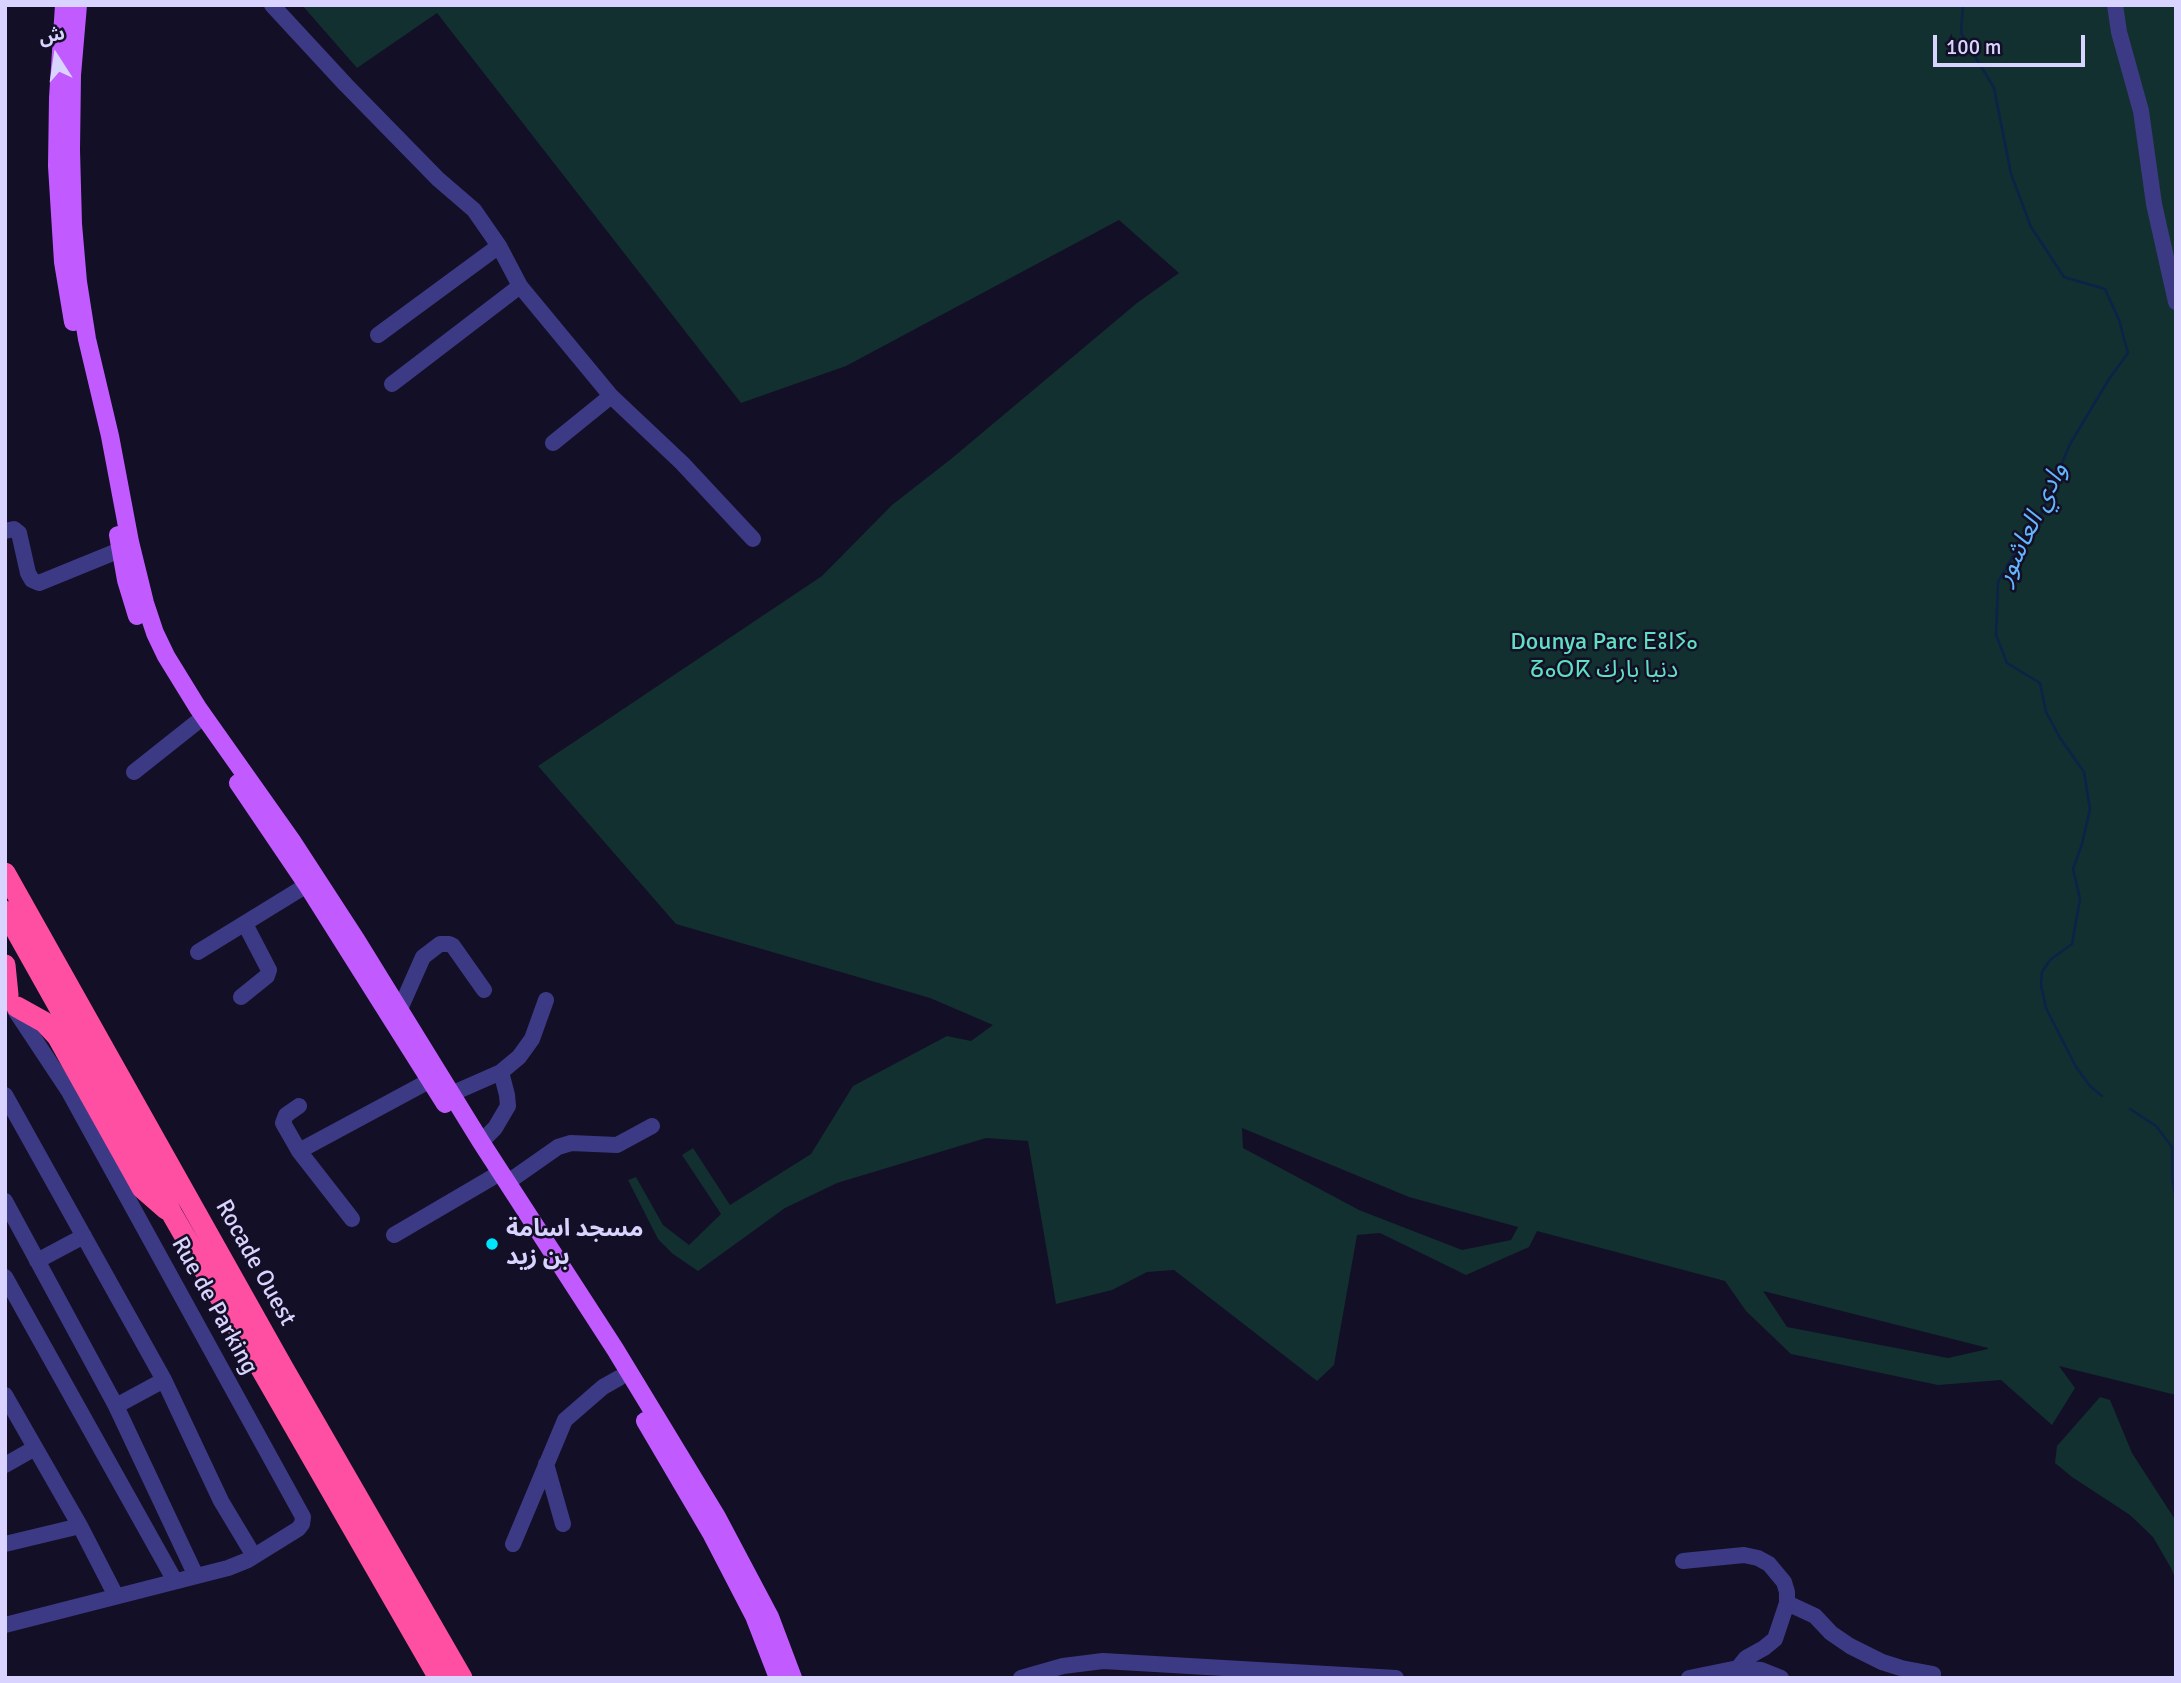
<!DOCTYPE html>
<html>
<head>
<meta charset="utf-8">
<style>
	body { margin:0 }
	#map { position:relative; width:2181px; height:1683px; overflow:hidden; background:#130f26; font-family:Signika,"Noto Sans Arabic",sans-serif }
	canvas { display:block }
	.frame { position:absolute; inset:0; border:7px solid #d9d4ff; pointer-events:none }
	.north { position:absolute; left:21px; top:21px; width:70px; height:70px; -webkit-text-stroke:5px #130f26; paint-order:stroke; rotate:348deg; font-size:19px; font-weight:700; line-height:28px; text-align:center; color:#d9d4ff }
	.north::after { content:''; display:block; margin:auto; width:24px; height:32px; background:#d9d4ff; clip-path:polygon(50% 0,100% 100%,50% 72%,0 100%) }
	.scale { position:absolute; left:1933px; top:35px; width:152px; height:32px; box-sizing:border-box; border:4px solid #d9d4ff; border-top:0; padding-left:9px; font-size:21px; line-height:24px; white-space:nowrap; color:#d9d4ff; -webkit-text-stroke:5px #130f26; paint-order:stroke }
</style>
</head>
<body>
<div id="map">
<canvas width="2181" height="1683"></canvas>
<div class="frame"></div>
<div class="north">ش</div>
<div class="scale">100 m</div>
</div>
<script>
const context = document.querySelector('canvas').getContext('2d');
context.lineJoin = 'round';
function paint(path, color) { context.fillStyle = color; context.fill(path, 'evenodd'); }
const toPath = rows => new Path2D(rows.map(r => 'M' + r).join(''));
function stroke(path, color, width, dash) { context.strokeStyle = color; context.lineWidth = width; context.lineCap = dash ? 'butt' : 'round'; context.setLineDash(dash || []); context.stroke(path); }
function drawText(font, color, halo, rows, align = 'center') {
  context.font = font + ' Signika,"Noto Sans Arabic","Noto Sans Tifinagh",sans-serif'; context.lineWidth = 5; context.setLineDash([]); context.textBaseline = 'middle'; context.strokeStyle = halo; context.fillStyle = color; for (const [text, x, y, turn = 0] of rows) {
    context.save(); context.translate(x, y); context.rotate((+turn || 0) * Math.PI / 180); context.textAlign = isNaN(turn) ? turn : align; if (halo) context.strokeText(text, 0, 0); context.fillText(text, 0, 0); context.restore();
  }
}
const green = toPath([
	[302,5,2176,5,2176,1395,2059,1366,2075,1388,2052,1425,2001,1380,1938,1385,1791,1354,1746,1311,1725,1281,1537,1231,1529,1247,1466,1275,1380,1233,1357,1235,1334,1365,1317,1381,1174,1270,1147,1272,1112,1290,1056,1304,1028,1141,986,1138,837,1183,785,1208,698,1271,673,1254,658,1239,628,1180,636,1177,663,1225,689,1245,721,1214,682,1155,693,1148,730,1205,811,1154,853,1086,947,1036,971,1041,993,1025,930,998,676,924,538,766,822,576,892,505,951,459,1137,303,1179,273,1119,220,846,366,741,403,437,13,357,68],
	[1242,1128,1409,1197,1518,1227,1511,1240,1462,1250,1359,1210,1243,1148],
	[1763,1291,1988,1348,1988,1349,1948,1358,1787,1327],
	[2100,1397,2110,1400,2132,1453,2176,1521,2176,1580,2171,1568,2153,1537,2130,1515,2072,1477,2055,1463,2057,1446]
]);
const stream = toPath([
	[1963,5,1961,33,1994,88,2011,174,2031,227,2064,277,2105,289,2119,320,2128,353,2109,379,2070,444,2041,514,2019,545,1998,582,1996,635,2007,663,2040,683,2046,712,2060,738,2084,772,2090,809,2082,844,2073,869,2080,899,2072,944,2050,960,2042,972,2041,985,2046,1008,2076,1067,2090,1086,2102,1096],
	[2130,1109,2156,1126,2172,1147,2172,1179,2176,1199]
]);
const minor = toPath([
	[272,5,346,85,438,179,474,210,499,246,520,286,611,396,682,463,753,539],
	[2115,5,2119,32,2141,111,2154,204,2176,302],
	[378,335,499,246],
	[392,384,520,286],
	[553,443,611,396],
	[5,531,14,529,19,533,28,573,32,580,39,583,120,550],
	[134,772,197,722],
	[198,952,307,885],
	[241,997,267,976,269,970,245,924],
	[400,1009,423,957,440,944,449,944,453,946,484,990],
	[451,1094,501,1072,519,1057,532,1039,546,1000],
	[5,1095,164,1380,221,1501,254,1556],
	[299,1106,286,1115,283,1123,299,1151,352,1219],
	[481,1142,495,1128,508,1106,507,1095,501,1072],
	[299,1151,429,1081],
	[508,1182,558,1147,571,1143,617,1145,652,1126],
	[5,1201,116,1406,196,1576],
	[394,1235,493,1177],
	[37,1261,84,1236],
	[5,1277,175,1581],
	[5,1395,80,1526,116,1596],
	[116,1406,164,1380],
	[546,1464,563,1524],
	[5,1465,35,1448],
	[5,1544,80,1526],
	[513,1544,565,1420,603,1387,619,1378],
	[1683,1561,1744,1555,1758,1558,1769,1564,1784,1582,1787,1592,1787,1603,1775,1639,1764,1648,1746,1658,1738,1668],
	[1787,1603,1815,1616,1831,1633,1850,1646,1882,1662,1901,1668,1933,1674],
	[5,1625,228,1568,248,1560,298,1529,302,1524,303,1517,68,1090,15,1010],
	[1021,1678,1063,1666,1103,1661,1396,1678],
	[1689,1678,1738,1668,1761,1670,1781,1678]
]);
const major = toPath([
	[64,5,58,98,57,166,63,262,73,322],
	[78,5,72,75,71,150,73,224,78,282,87,339,110,436,130,542,145,603,155,633,166,656,198,708,292,841,357,941,481,1142,615,1349,717,1517,770,1617,793,1678],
	[118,535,126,580,137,616],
	[238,783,307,885,445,1104],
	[645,1421,712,1535,754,1616,778,1678]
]);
const highway = toPath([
	[5,873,282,1366,462,1678],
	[5,911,147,1164,172,1214,439,1678],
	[5,965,8,995],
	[17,1007,44,1022,57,1036,142,1188,166,1209]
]);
const markers = [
	[492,1244,7,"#00e5ff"]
];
const parkNames = [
	["Dounya Parc ⴹⵓⵏⵢⴰ",1604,643],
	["ⵒⴰⵔⴽ دنيا بارك",1604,671]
];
const poiNames = [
	["مسجد اسامة",506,1230],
	["بن زيد",506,1258]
];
const streetNames = [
	["Rocade Ouest",255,1263,61],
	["Rue de Parking",214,1306,61]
];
const waterNames = [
	["وادي العاشور",2032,524,-64]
];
paint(green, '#12302f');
stroke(stream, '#0c2248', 2.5);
stroke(minor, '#3d3a85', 16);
stroke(major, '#c25bff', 18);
stroke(highway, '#ff4fa3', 21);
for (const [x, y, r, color] of markers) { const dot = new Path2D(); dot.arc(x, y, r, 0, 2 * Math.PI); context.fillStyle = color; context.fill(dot); stroke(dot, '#130f26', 2.5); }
drawText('24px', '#5fe0c0', '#130f26', parkNames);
drawText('bold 24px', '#d9d4ff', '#130f26', poiNames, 'left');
drawText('24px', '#d9d4ff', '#130f26', streetNames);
drawText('italic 26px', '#62b6ff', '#130f26', waterNames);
</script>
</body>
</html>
